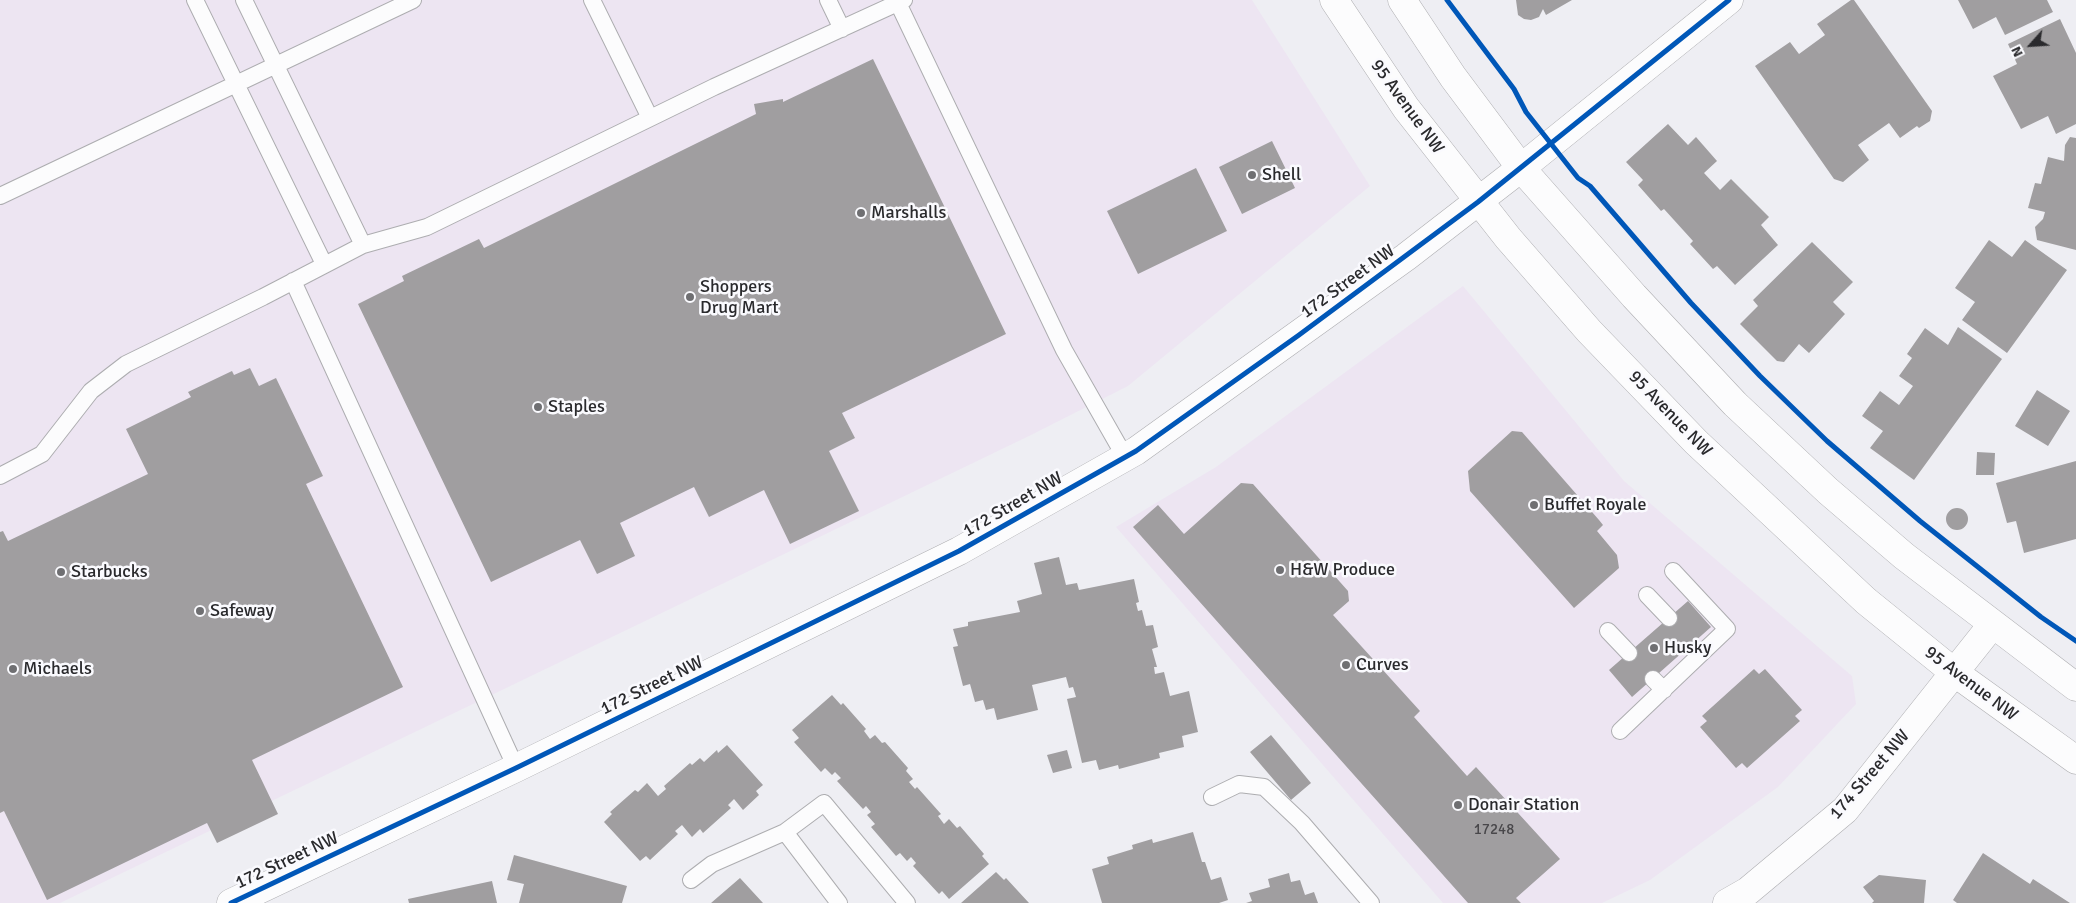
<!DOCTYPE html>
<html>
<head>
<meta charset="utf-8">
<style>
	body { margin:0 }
	#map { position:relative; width:2076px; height:903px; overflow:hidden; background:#eeeef3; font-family:Signika,sans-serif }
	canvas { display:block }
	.north { position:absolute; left:2006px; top:20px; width:50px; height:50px; -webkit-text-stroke:4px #fafafe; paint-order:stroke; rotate:244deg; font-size:14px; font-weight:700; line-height:20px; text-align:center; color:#2a2a2d }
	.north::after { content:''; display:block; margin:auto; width:18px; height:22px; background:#2a2a2d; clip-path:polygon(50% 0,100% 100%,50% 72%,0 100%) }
</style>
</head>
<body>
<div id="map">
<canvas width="2076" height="903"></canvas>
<div class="north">N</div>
</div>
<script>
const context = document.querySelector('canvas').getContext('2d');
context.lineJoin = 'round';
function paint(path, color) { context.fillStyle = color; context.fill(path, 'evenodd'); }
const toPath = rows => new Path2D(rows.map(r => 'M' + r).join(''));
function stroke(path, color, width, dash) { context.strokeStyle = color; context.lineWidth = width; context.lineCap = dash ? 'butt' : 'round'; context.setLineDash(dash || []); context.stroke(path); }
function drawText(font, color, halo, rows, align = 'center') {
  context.font = font + ' Signika,sans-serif'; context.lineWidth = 5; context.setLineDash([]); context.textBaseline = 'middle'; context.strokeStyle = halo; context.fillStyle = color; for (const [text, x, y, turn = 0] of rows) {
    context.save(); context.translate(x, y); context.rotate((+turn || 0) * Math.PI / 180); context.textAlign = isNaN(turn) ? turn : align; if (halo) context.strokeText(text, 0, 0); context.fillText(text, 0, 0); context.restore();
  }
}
const commercial = toPath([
	[0,0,1252,0,1370,186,1128,386,1029,436,60,903,0,903],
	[1463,286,1624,481,1852,676,1856,704,1778,787,1650,880,1602,903,1443,903,1116,527,1216,467]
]);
const building = toPath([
	[1516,0,1572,0,1546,15,1543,9,1539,17,1531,20,1524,19,1518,15],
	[1851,0,1854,0,1932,111,1930,121,1919,128,1917,126,1900,138,1889,123,1858,145,1869,160,1843,182,1834,179,1755,66,1790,42,1799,54,1825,35,1817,24],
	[1958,0,2047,0,2053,12,2005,35,1996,17,1973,29],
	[2060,19,2076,53,2076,124,2056,134,2048,116,2021,129,1993,76,2017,64,2008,44],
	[873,59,1006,334,842,413,855,438,829,451,859,511,790,544,764,490,709,517,694,487,620,523,635,556,597,574,580,540,491,582,358,304,404,281,402,276,479,239,484,248,756,114,754,104,783,99,783,102],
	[1668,124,1688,145,1696,137,1717,161,1704,173,1720,190,1731,179,1769,217,1761,225,1778,245,1735,285,1717,266,1713,269,1690,244,1693,241,1664,209,1661,211,1638,185,1643,180,1626,162],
	[2070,137,2076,138,2076,250,2037,240,2035,227,2043,219,2045,212,2028,208,2035,183,2041,184,2048,157,2064,161,2065,145],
	[1272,141,1295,188,1242,214,1219,167],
	[1196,168,1227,231,1138,274,1107,211],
	[1989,240,2012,257,2025,240,2067,270,2007,353,1962,320,1975,302,1955,288],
	[1812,242,1853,282,1833,302,1845,314,1809,353,1799,344,1784,362,1777,361,1740,324,1758,306,1753,300],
	[1958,327,2002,359,1914,480,1870,448,1883,431,1862,416,1880,391,1899,405,1913,386,1899,376,1912,358,1907,354,1925,328,1948,345],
	[250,368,259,386,276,378,323,476,306,484,403,687,252,760,278,814,217,843,207,823,47,900,4,811,0,813,0,532,3,531,8,541,148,474,126,429,191,397,188,392,232,371,234,375],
	[2037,390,2070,411,2048,446,2015,426],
	[1512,431,1522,432,1599,520,1603,525,1597,531,1617,555,1619,568,1574,608,1470,491,1468,471],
	[1977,452,1995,453,1994,475,1976,475],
	[2076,461,2076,539,2024,553,2016,521,2007,523,1996,483],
	[1241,483,1253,484,1348,591,1349,601,1333,615,1420,711,1414,717,1467,776,1476,767,1560,859,1516,898,1521,903,1468,903,1133,527,1158,505,1184,534],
	'1946 519a11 11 0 1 1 22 0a11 11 0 1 1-22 0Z',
	[1059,557,1066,585,1077,583,1079,590,1134,579,1139,602,1136,603,1138,611,1142,610,1146,626,1153,625,1158,647,1152,649,1157,667,1154,667,1155,674,1164,672,1170,696,1189,691,1198,732,1182,736,1184,747,1159,753,1160,758,1119,769,1118,765,1099,770,1096,760,1082,763,1067,699,1076,697,1073,687,1069,688,1066,677,1032,685,1038,710,997,720,994,708,986,710,983,700,975,702,970,684,963,686,953,647,958,646,953,629,968,626,968,622,1020,612,1017,601,1042,594,1034,563],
	[1688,601,1711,627,1632,697,1609,670],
	[1754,669,1759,674,1765,669,1802,710,1795,716,1800,721,1747,768,1742,763,1736,768,1700,727,1707,721,1702,716],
	[832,695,841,705,843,703,866,729,864,731,870,739,875,735,882,743,885,742,908,768,906,771,913,779,909,782,915,789,917,787,941,814,938,816,944,824,949,819,957,828,960,826,984,854,982,856,989,864,949,899,942,891,939,894,913,866,916,863,911,857,907,861,900,853,896,856,871,827,875,824,867,815,871,812,866,806,863,809,837,781,841,778,835,772,832,775,825,768,821,772,794,742,799,738,792,730],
	[1271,735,1311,783,1291,800,1250,752],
	[727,745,763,785,756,791,759,795,743,810,734,799,728,805,731,808,703,833,700,829,692,837,682,825,675,831,678,834,650,860,646,856,640,861,604,822,612,814,610,812,635,790,638,792,647,783,658,796,666,789,664,786,690,763,692,765,700,758,704,762,717,750,718,753],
	[1067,750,1072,768,1053,773,1047,755],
	[1193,832,1202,862,1205,862,1211,880,1221,877,1228,900,1219,903,1102,903,1092,869,1109,864,1107,857,1133,849,1132,845,1152,839,1153,843],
	[1983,853,2030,884,2033,879,2070,903,1957,903,1953,900],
	[514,855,627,886,622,903,519,903,524,884,507,880],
	[996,872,1004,880,1006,878,1029,903,961,903],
	[1289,873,1291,882,1300,880,1305,895,1314,892,1318,903,1246,903,1252,901,1249,893,1270,887,1268,879],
	[1879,875,1926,880,1924,903,1872,903,1874,901,1863,887],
	[740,878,763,903,711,903],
	[492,881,497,903,409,903,408,899]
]);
const lane = toPath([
	[195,0,324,264],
	[244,0,363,245],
	[592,0,650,118],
	[828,0,842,29],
	[898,3,1064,350,1125,457],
	[0,196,413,0],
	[293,281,516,768],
	[0,476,42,454,91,391,126,364,263,297,363,245,427,227,714,87,904,0],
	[1647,595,1669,618],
	[1608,631,1629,653],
	[1653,679,1664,690],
	[1620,731,1727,629,1673,571],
	[1212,797,1239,784,1264,787,1302,823,1371,903],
	[691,880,712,864,785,832],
	[839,903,785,832,824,803,907,903]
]);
const street = toPath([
	[1521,168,1729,0]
]);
const secondary = toPath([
	[1334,0,1406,108,1508,238,1589,331,1696,442,1866,601,1955,673,2076,760],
	[1402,0,1453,77,1521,168,1634,296,1735,404,1828,491,1904,556,2076,687],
	[231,903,516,768,959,551,1136,451,1406,257,1521,168],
	[1727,903,1748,891,1845,810,1992,625]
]);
const cycleway = toPath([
	[1447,0,1514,89,1526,112,1578,178,1590,186,1691,303,1760,376,1827,441,1920,521,2041,617,2076,641],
	[231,903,516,768,959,551,1136,451,1299,335,1478,202,1729,0]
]);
const markers = [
	[1252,175,5,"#6f6f72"],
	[861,213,5,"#6f6f72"],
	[690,297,5,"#6f6f72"],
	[538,407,5,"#6f6f72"],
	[1534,505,5,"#6f6f72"],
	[1280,570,5,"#6f6f72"],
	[61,572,5,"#6f6f72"],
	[200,611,5,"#6f6f72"],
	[1654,648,5,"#6f6f72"],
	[1346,665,5,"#6f6f72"],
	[13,669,5,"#6f6f72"],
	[1458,805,5,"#6f6f72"]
];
const numberNames = [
	["17248",1494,830]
];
const streetNames = [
	["95 Avenue NW",1407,107,54],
	["172 Street NW",1348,282,-36],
	["95 Avenue NW",1670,414,46],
	["172 Street NW",1013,505,-30],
	["95 Avenue NW",1971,684,37],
	["172 Street NW",652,686,-26],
	["174 Street NW",1870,775,-49],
	["172 Street NW",287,861,-25]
];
const poiNames = [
	["Shell",1262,175],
	["Marshalls",871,213],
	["Shoppers",700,287],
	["Drug Mart",700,308],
	["Staples",548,407],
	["Buffet Royale",1544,505],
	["H&W Produce",1290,570],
	["Starbucks",71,572],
	["Safeway",210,611],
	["Husky",1664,648],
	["Curves",1356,665],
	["Michaels",23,669],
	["Donair Station",1468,805]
];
paint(commercial, '#ede5f2');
paint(building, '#a09ea0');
stroke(lane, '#adadb0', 18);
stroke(street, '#adadb0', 29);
stroke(secondary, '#adadb0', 29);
stroke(lane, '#fcfcfd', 16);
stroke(street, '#fcfcfd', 28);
stroke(secondary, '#fcfcfd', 28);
stroke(cycleway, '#0057b8', 5);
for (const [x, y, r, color] of markers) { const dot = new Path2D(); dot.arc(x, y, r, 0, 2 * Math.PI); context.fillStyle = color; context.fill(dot); stroke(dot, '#fafafe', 2); }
drawText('15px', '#48474a', null, numberNames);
drawText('18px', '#2a2a2d', '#fafafe', streetNames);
drawText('18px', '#2a2a2d', '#fafafe', poiNames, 'left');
</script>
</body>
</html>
